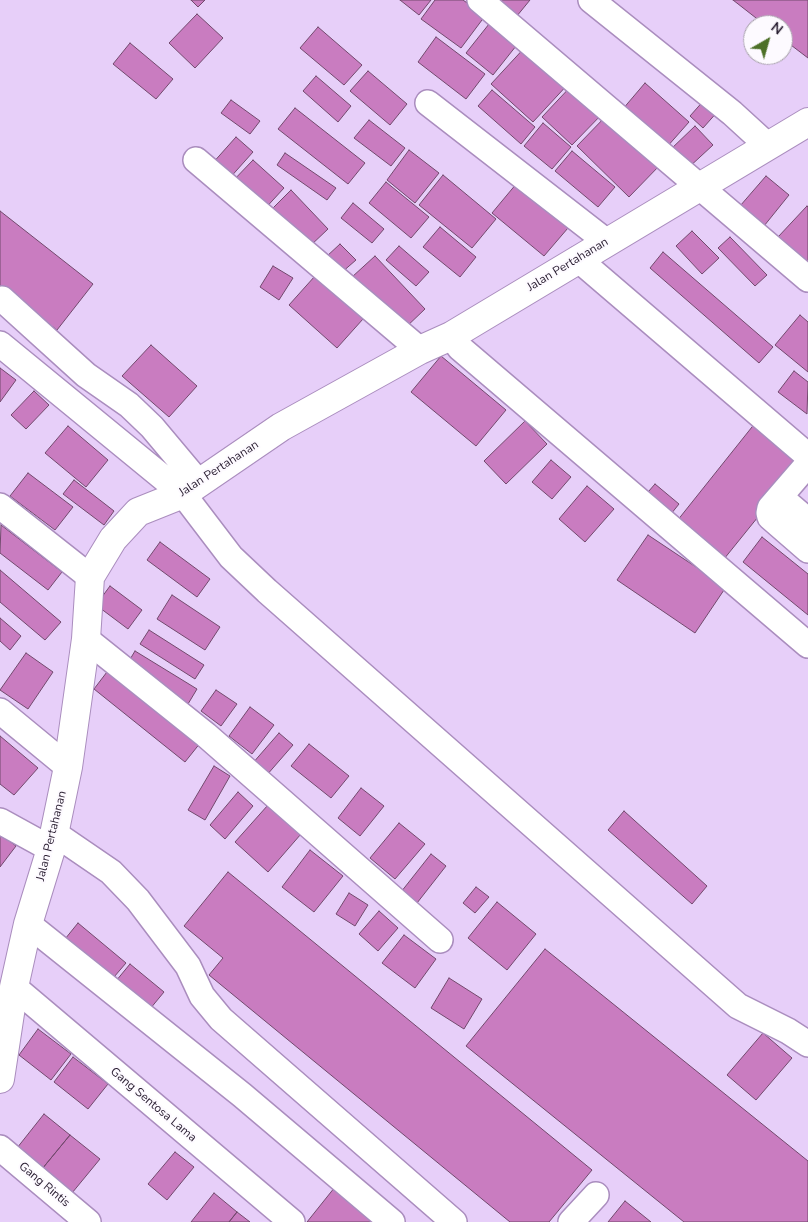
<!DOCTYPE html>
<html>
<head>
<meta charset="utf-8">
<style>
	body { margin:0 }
	#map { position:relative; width:808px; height:1222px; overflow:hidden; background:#e7cff9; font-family:"Nunito Sans",sans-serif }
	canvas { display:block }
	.north { position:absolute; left:743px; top:15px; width:50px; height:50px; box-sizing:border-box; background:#fdfaff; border:1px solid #a8a2ac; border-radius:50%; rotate:38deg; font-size:14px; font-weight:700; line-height:20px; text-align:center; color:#281d30 }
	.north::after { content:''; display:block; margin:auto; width:18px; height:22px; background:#4d7028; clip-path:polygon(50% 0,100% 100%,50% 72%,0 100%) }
</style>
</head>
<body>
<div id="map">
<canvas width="808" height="1222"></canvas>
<div class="north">N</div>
</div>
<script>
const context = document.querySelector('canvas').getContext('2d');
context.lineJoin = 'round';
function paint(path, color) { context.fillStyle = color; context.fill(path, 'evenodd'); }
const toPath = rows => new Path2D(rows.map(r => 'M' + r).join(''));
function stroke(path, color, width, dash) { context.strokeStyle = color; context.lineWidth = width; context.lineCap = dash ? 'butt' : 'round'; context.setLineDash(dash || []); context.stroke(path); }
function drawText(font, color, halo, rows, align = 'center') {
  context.font = font + ' "Nunito Sans",sans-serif'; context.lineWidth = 4; context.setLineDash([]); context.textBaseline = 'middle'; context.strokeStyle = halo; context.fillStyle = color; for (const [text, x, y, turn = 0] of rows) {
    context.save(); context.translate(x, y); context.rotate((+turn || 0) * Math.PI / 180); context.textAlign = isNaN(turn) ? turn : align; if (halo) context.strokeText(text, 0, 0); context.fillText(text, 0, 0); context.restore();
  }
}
const building = toPath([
	[191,0,205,0,198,7,191,0],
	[400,0,431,0,419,15,400,0],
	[435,0,463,0,485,16,461,48,421,19,435,0],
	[486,0,530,0,512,22,486,0],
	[733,0,808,0,808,58,783,39,783,25,765,25,733,0],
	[197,14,223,38,195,68,169,43,197,14],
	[493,19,520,41,493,75,466,53,493,19],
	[318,27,362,65,344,85,300,48,318,27],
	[436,37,485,74,466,99,418,62,436,37],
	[130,43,173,79,156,99,113,64,130,43],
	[528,44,570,82,533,122,491,84,528,44],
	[368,71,407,104,390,125,350,91,368,71],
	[316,76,351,106,338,122,303,91,316,76],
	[575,82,605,111,572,145,542,117,575,82],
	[645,83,689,122,666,148,622,110,645,83],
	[492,90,535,127,521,144,478,106,492,90],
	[706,98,719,110,703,128,690,116,706,98],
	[231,100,260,121,250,134,221,113,231,100],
	[295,108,365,163,348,184,278,129,295,108],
	[609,113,661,164,629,197,577,146,609,113],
	[369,120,405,148,391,166,354,138,369,120],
	[543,123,571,147,552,169,524,146,543,123],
	[695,126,713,145,687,169,670,150,695,126],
	[236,137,253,152,228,180,211,165,236,137],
	[409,150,439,173,415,203,387,180,409,150],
	[572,151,615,187,598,207,555,171,572,151],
	[285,153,336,188,327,200,277,165,285,153],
	[253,160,284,188,261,213,230,184,253,160],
	[443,175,496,219,472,248,419,205,443,175],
	[766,176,789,195,764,226,740,206,766,176],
	[522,177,574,221,544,256,492,213,522,177],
	[386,182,429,217,411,238,369,203,386,182],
	[291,190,328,229,309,247,272,209,291,190],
	[353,203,384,229,372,243,341,218,353,203],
	[807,206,808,207,808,265,778,237,807,206],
	[0,211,93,284,57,330,0,286,0,211],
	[440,227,476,257,460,277,423,247,440,227],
	[692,231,719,258,702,274,676,246,692,231],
	[730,237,767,275,755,286,718,248,730,237],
	[340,244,356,260,341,273,326,257,340,244],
	[399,246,429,272,416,286,386,260,399,246],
	[663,252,773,347,759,363,650,268,663,252],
	[375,256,425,309,403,330,352,277,375,256],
	[273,266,293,278,279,300,260,287,273,266],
	[315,276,363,319,337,348,289,305,315,276],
	[800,315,808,322,808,372,775,345,800,315],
	[151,345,197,386,169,417,122,376,151,345],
	[441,356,506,410,476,446,411,392,441,356],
	[0,368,16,380,0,402,0,368],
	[794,371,808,382,807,414,778,392,794,371],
	[34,391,49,405,26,429,11,415,34,391],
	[525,421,547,444,506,484,484,461,525,421],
	[756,422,804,460,724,559,677,521,756,422],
	[68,426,108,460,86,487,45,453,68,426],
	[551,460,571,477,552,499,532,482,551,460],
	[28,473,73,507,55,530,10,496,28,473],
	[74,480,114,511,104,525,63,494,74,480],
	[655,484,679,504,667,519,642,499,655,484],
	[587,486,614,509,585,542,559,519,587,486],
	[1,525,62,572,48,590,0,553,1,525],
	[648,535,726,587,695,633,617,580,648,535],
	[762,537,808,574,808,615,743,562,762,537],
	[160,542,210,579,197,597,147,560,160,542],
	[0,570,61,622,45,640,0,602,0,570],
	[110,586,142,610,128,629,96,605,110,586],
	[172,595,220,627,205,650,157,619,172,595],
	[0,618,21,636,10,650,0,641,0,618],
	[149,630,204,665,195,679,140,644,149,630],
	[135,651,197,689,188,704,126,666,135,651],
	[26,653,53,672,28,709,0,690,26,653],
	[110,668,201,742,185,762,94,689,110,668],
	[216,690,237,704,221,726,201,711,216,690],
	[250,707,274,725,252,754,229,736,250,707],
	[279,733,293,745,266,776,252,764,279,733],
	[0,736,38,768,14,795,0,784,0,736],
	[309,744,349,776,331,798,291,766,309,744],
	[214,766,230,776,205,820,188,810,214,766],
	[361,788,384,806,360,836,338,818,361,788],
	[238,792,253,806,225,839,210,825,238,792],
	[268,805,301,834,268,872,235,842,268,805],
	[624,811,707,886,692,904,608,830,624,811],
	[399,823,425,844,395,879,370,858,399,823],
	[0,834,16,846,0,867,0,834],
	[310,850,343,876,314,912,282,887,310,850],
	[431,854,446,866,417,903,401,892,431,854],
	[228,872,592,1170,549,1222,510,1222,209,975,223,958,184,926,228,872],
	[476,887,489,897,475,913,463,903,476,887],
	[349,893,368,905,355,926,336,914,349,893],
	[497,902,536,934,507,970,468,938,497,902],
	[379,911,398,928,378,951,359,934,379,911],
	[78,923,126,963,108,984,61,944,78,923],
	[404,935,436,959,415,988,382,963,404,935],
	[545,949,808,1161,808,1222,684,1222,466,1046,545,949],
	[130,964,164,992,145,1015,111,987,130,964],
	[449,978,482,999,464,1029,431,1008,449,978],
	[38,1029,71,1054,51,1080,19,1055,38,1029],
	[763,1033,792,1058,756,1100,727,1075,763,1033],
	[73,1057,108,1084,88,1109,54,1082,73,1057],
	[44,1114,70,1135,42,1169,17,1148,44,1114],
	[70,1135,100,1159,72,1193,42,1169,70,1135],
	[175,1152,194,1167,167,1200,148,1184,175,1152],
	[335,1187,378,1222,307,1222,335,1187],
	[214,1193,237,1212,229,1222,191,1222,214,1193],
	[625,1201,651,1222,608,1222,625,1201],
	[237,1212,250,1222,229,1222,237,1212]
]);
const minor = toPath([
	[480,0,808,279],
	[591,0,732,113,767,145],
	[428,103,607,242],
	[196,160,420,350],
	[578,259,808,456],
	[2,299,86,375,129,405,152,427,199,483],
	[451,336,460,348,808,645],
	[0,344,183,494,231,557,267,591,738,1006,788,1031,808,1044],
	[808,464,770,508,769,513,770,517,808,550],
	[780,497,808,521],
	[0,506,90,577],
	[86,639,206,735,440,940],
	[0,711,68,767],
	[0,821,51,849],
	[54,833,111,872,138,900,188,966,202,996,221,1019,454,1222],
	[28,924,242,1095,392,1222],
	[14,987,292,1222],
	[0,1148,88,1222],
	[571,1222,596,1195]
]);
const major = toPath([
	[0,1079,14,987,28,924,51,849,68,767,86,639,90,577,113,539,138,512,183,494,281,427,420,350,451,336,808,122]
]);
const streetNames = [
	["Jalan Pertahanan",568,265,-31],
	["Jalan Pertahanan",219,469,-33],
	["Jalan Pertahanan",52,836,-76],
	["Gang Sentosa Lama",153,1105,40],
	["Gang Rintis",44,1185,40]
];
paint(building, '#c97cc0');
stroke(building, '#72496d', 1);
stroke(minor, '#aa8dbe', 28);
stroke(major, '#aa8dbe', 30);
stroke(minor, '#fff', 25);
stroke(major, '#fff', 28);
drawText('12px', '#281d30', '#fdfaff', streetNames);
</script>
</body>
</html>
